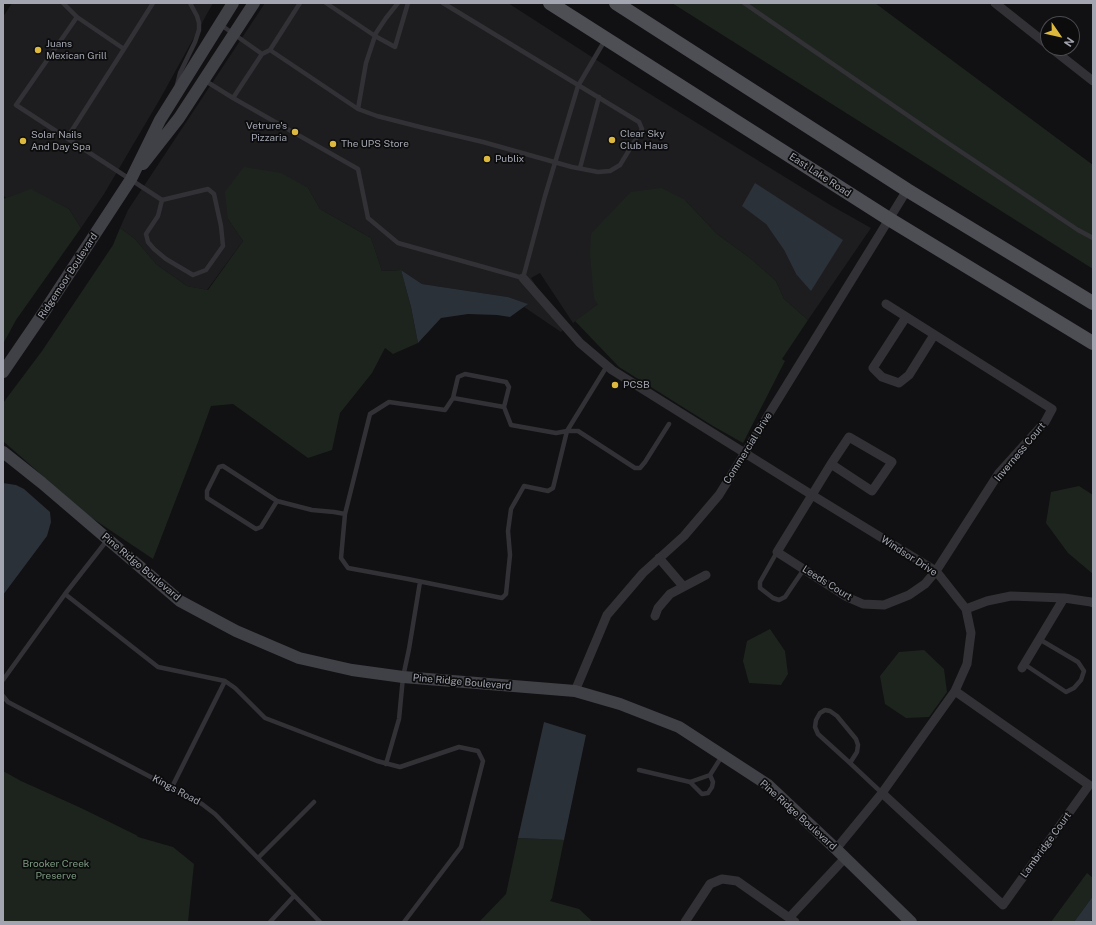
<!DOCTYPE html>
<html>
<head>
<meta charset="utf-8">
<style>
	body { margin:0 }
	#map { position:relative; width:1096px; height:925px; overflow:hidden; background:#111012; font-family:"Public Sans",sans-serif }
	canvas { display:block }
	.frame { position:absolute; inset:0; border:4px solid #a3a6b1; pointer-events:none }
	.north { position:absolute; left:1040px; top:16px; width:40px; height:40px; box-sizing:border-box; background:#0c0c0d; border:1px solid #484a4f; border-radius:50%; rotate:124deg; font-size:11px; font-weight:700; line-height:16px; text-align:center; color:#a3a6b1 }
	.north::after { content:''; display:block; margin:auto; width:14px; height:18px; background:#dcb83e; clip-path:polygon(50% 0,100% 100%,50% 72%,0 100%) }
</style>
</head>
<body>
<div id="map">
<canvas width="1096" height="925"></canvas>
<div class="frame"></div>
<div class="north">N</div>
</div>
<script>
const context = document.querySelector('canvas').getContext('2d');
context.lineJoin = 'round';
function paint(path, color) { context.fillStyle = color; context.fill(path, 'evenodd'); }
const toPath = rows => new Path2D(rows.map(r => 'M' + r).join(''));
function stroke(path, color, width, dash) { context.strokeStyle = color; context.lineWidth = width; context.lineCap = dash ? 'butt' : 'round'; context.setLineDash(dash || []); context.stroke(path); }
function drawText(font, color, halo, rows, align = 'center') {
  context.font = font + ' "Public Sans",sans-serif'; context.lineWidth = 3.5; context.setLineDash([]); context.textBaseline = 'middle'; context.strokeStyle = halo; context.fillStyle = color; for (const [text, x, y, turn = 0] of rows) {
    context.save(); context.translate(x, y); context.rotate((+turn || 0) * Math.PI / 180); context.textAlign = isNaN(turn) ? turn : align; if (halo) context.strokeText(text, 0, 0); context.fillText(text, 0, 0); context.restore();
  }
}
const built = toPath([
	[12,3,213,3,160,99,104,194,81,228,69,209,31,190,6,198,3,195,3,17],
	[265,3,508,3,637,86,832,206,871,228,808,320,784,299,776,281,750,258,717,234,685,200,598,304,573,323,540,273,531,278,564,329,561,332,524,307,527,304,508,297,422,284,401,270,382,271,371,238,320,209,308,188,228,219,243,241,207,290,187,286,156,264,135,239,120,228,128,210],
	[766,224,842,240,796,274,784,250]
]);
const green = toPath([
	[672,3,875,3,1093,165,1093,269],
	[244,167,281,173,308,188,320,209,371,238,382,271,401,270,411,307,418,343,393,354,385,348,372,373,340,413,332,450,308,458,233,404,211,406,198,442,153,559,86,514,3,441,3,403,42,351,101,263,113,245,120,228,135,239,156,264,187,286,208,290,243,241,228,219,225,192],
	[661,188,685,200,717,234,750,258,776,281,784,299,808,320,782,359,785,361,743,443,713,426,619,367,575,321,598,304,594,298,590,255,591,234,631,192],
	[31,189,69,209,81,228,16,320,3,344,3,199],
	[1079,486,1093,495,1093,574,1068,553,1046,523,1051,492],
	[770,629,785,651,788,674,781,685,749,683,743,661,747,641],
	[924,650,944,669,947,692,929,717,906,718,885,704,880,676,899,652],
	[3,771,21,781,81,808,136,835,138,837,173,847,194,864,188,922,3,922],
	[518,838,564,840,552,898,550,901,579,909,593,922,479,922,506,894],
	[1087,873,1093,878,1093,896,1074,922,1051,922]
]);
const water = toPath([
	[755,183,843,240,811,291,796,274,784,250,766,224,742,206],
	[401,270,422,284,508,297,528,304,510,317,497,315,468,314,441,318,418,343,411,307],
	[3,483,16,485,24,489,50,512,51,522,47,536,3,595],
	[544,722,586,735,564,840,518,838],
	[1093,896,1093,919,1090,922,1074,922]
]);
const lane = toPath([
	[63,3,77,17,16,105,162,200,208,189,214,194,221,226,223,246,206,270,193,275,166,259,154,249,148,242,146,234,158,216,162,200],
	[326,3,375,36,395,47,408,3],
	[744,3,945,141,1078,230,1093,238],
	[221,25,262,54],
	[124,49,153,3],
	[270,50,358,109,377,116,424,128,483,142,572,167,598,172,610,171,620,165,642,129,639,122,443,3],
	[204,80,233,98,358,169,368,218,398,243,523,278,545,196,578,86,605,40],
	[177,85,180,73,195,42,199,30,199,23,197,16,190,3],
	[233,98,262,54,270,50,300,3],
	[358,109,366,63,376,33,386,18,398,3],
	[67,138,124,49,77,17],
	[580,168,599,97],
	[453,398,458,377,465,374,506,382,509,387,504,407],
	[277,501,223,466,219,467,207,491,207,498,256,529,261,527,277,501,312,510,334,512,345,514,341,558,348,568,408,579,502,598,506,594,510,555,508,531,511,509,524,486,548,491,553,488,567,431,607,366],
	[345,514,370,414,389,402,445,410,453,398,504,407,511,425,556,433,567,431,578,431,635,468,640,468,645,462,669,424],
	[777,552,760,582,760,588,773,598,779,600,785,597,804,569],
	[65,594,158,667,225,681,235,688,265,718,377,761,400,767,459,747,478,751,483,761,461,847,404,922],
	[1024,664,1066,692,1074,688,1081,680,1084,671,1078,662,1039,639],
	[3,680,65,594,108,539],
	[3,696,8,702,202,804,215,814,320,922],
	[850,763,857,752,858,745,856,739,837,716,830,711,825,710,820,713,816,720,815,727,818,734,850,763,882,793],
	[386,764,399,719,403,677,409,649,420,582],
	[639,770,690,782,710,775,722,756],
	[690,782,702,794,708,793,712,787,713,782,710,775],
	[172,787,225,681],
	[258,858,314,802],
	[270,922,294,896]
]);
const street = toPath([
	[995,3,1048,45],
	[1051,48,1093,81],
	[523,278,580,343,612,370,812,495,936,571,966,609,971,633,967,664,955,691,882,793,836,849],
	[906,317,873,368,882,377,899,383,909,375,934,335],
	[849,437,892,462,872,491,831,464,849,437],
	[831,464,777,552,847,597,863,604,884,605,909,595,925,584,936,571,999,473,1045,422,1052,409,886,304],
	[659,558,683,586],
	[966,609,987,601,1011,596,1064,598,1091,602,1093,603],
	[655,616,658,608,670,594,706,575],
	[1022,668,1064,598],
	[575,691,607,615,643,573,684,536,719,495,907,190],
	[882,793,1003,905,1089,785,955,691],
	[789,918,845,858],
	[685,922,710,884,722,879,737,881,795,922]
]);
const secondary = toPath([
	[143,164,179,118,254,3],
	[3,372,44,312,131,179,160,120,233,3],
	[3,452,42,483,180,601,236,631,299,658,352,670,403,677,575,691,620,704,679,727,768,785,836,849,911,922]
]);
const primary = toPath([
	[550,3,889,219,1093,343],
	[616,3,907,190,1093,303]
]);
const markers = [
	[38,50,4,"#dcb83e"],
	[295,132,4,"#dcb83e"],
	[612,140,4,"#dcb83e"],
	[23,141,4,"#dcb83e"],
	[333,144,4,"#dcb83e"],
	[487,159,4,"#dcb83e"],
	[615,385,4,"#dcb83e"]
];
const poiNames = [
	["Juans",46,44],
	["Mexican Grill",46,56],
	["Vetrure's",287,126,"right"],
	["Pizzaria",287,138,"right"],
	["Clear Sky",620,134],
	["Club Haus",620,146],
	["Solar Nails",31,135],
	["And Day Spa",31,147],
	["The UPS Store",341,144],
	["Publix",495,159],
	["PCSB",623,385]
];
const streetNames = [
	["East Lake Road",820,175,33],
	["Ridgemoor Boulevard",68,276,-57],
	["Commercial Drive",748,448,-58],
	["Inverness Court",1020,452,-50],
	["Windsor Drive",909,556,33],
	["Pine Ridge Boulevard",141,567,40],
	["Leeds Court",827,583,32],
	["Pine Ridge Boulevard",462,682,5],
	["Kings Road",176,790,28],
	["Pine Ridge Boulevard",798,815,42],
	["Lambridge Court",1046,845,-54]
];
const parkNames = [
	["Brooker Creek",56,864],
	["Preserve",56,876]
];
paint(built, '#1d1d1f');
paint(green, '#1d241e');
paint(water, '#2b3139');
stroke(lane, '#323236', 4.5);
stroke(street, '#323236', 9);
stroke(secondary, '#404146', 12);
stroke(primary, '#4e4f55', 14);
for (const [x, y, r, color] of markers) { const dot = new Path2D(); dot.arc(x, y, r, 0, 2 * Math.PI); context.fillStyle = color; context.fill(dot); stroke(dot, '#0c0c0d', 1.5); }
drawText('10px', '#a3a6b1', '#0c0c0d', poiNames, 'left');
drawText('10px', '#a3a6b1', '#0c0c0d', streetNames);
drawText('10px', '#7c9a81', '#0c0c0d', parkNames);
</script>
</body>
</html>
